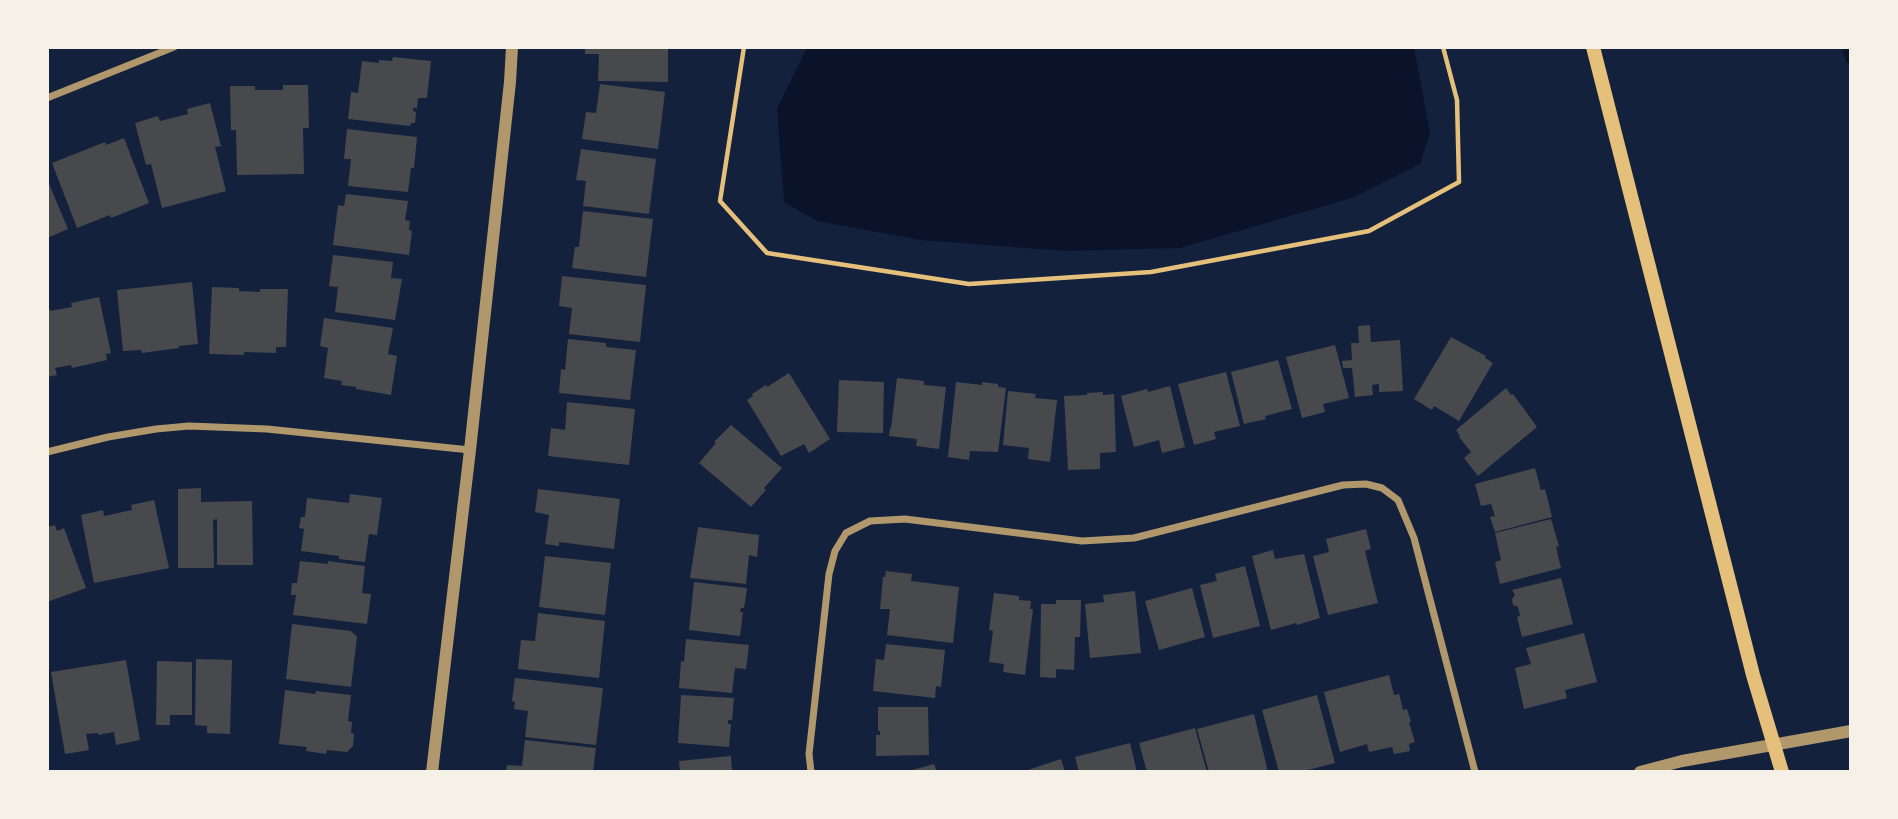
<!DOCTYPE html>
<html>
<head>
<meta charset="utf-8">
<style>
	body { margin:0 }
	#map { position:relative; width:1898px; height:819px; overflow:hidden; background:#14213d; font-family:"Libre Baskerville",serif }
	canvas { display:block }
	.frame { position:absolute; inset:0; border:49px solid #f6f1e7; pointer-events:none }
</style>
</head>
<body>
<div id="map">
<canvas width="1898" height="819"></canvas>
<div class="frame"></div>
</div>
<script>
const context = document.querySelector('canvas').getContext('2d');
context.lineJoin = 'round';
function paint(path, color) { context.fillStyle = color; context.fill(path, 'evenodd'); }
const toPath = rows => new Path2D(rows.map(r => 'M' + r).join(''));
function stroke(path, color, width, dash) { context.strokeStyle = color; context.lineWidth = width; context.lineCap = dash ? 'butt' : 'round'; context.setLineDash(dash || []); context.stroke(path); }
const water = toPath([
	[807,47,1414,47,1430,133,1420,164,1352,198,1180,248,1065,251,920,240,817,221,784,202,777,109]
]);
const stream = toPath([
	[1847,47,1851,60]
]);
const building = toPath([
	[585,47,668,47,668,82,598,81,599,54,585,54],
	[393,57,431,61,427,98,418,98,417,108,413,108,413,111,416,112,415,123,411,123,410,126,348,119,351,92,358,93,362,61,379,63,379,60,392,61],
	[600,84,665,92,658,149,582,139,586,112,596,113],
	[283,85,308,85,309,128,303,128,304,174,237,175,236,130,231,130,230,86,255,86,255,90,283,90],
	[210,103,221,146,215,147,226,191,162,208,151,164,146,165,135,123,158,116,160,121,188,114,187,109],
	[347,129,417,137,414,168,411,168,408,192,348,186,351,159,344,159],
	[124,138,149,203,111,218,110,215,77,228,52,163,105,142,106,145],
	[581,149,656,159,649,214,583,206,586,181,576,180],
	[47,179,68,229,47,238],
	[346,194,408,201,405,220,410,221,409,230,412,231,409,255,333,245,338,205,344,206],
	[583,211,653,219,646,277,572,268,575,247,579,247],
	[333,255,393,262,391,278,402,279,395,320,335,312,338,287,329,286],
	[562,276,646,285,640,342,569,334,572,308,559,306],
	[192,282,198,344,179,346,179,348,142,353,141,350,123,351,117,290],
	[212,287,239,288,239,291,260,292,260,289,288,289,286,347,276,347,276,353,244,352,244,355,209,354],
	[99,297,111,353,106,354,107,360,72,368,71,365,55,368,57,375,47,377,47,310,50,309,50,311,72,307,71,303],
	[324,318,393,328,388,354,397,356,391,395,356,389,356,387,341,385,342,381,324,378,328,348,320,346],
	[1370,325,1371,342,1400,340,1403,391,1379,392,1379,384,1372,385,1373,395,1355,397,1352,368,1343,368,1342,361,1352,360,1351,343,1359,343,1358,326],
	[1451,337,1486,356,1485,358,1493,363,1459,421,1434,406,1432,410,1414,399],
	[568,339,606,343,606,347,636,350,630,400,559,393,561,369,565,370],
	[1335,345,1349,398,1323,404,1325,412,1302,418,1286,357],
	[1278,360,1292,409,1265,416,1266,419,1244,424,1231,372],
	[1226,372,1240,426,1214,432,1216,439,1194,445,1178,384],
	[789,373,830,439,809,453,804,444,781,456,747,400,753,396,752,394,766,385,767,387],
	[897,378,924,381,924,385,946,387,939,449,916,446,917,439,889,436,890,428,891,428],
	[839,380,884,382,883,433,837,432],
	[956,382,982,385,982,382,998,384,998,387,1006,388,998,452,970,451,969,460,948,457],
	[1170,386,1185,447,1162,453,1159,440,1134,447,1121,396,1147,389,1148,392],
	[1506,388,1511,395,1513,394,1537,427,1478,476,1464,458,1471,452,1459,437,1460,436,1456,430],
	[1008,391,1036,394,1035,398,1057,400,1050,462,1028,459,1029,448,1003,445],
	[1103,392,1103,395,1114,394,1116,452,1100,453,1100,469,1068,470,1064,396,1087,395,1087,393],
	[567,402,635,409,629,465,548,456,551,428,565,430],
	[731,425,782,468,764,488,766,490,751,507,699,463,716,443,714,442],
	[1535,468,1541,490,1545,489,1552,517,1495,532,1490,517,1495,516,1491,504,1481,506,1475,484],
	[201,488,201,502,252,501,253,565,217,565,217,519,213,520,214,568,178,568,178,489],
	[538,489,620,499,614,549,559,542,559,546,545,544,549,515,535,512],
	[350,494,382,498,377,535,369,534,365,562,339,559,339,556,301,551,304,529,299,528,301,517,305,517,307,498,349,503],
	[154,500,169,568,94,583,81,515,103,510,104,516,132,510,131,505],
	[1551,519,1559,546,1556,547,1561,568,1500,584,1495,562,1501,560,1495,533],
	[55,525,57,531,64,528,86,588,47,602,47,527],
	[698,527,759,535,757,557,749,555,746,584,690,578],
	[1366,529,1371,549,1365,551,1378,603,1328,615,1313,556,1329,552,1326,539],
	[1273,550,1275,559,1304,554,1320,618,1297,625,1296,623,1271,630,1252,556],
	[545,556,611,563,605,615,539,607],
	[300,561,328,564,328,561,365,566,362,593,371,594,367,624,293,615,296,595,291,595,292,583,297,583],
	[1245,566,1260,626,1213,638,1200,585,1217,581,1215,574],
	[886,571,912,574,911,581,959,587,953,643,887,635,890,609,880,609,883,577,885,577],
	[1561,578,1573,624,1522,637,1517,617,1520,616,1518,607,1513,605,1512,599,1515,595,1512,590],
	[694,582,747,588,744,608,741,608,740,612,743,612,740,636,689,630],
	[1192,588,1205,637,1159,650,1145,601],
	[1135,591,1141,653,1090,658,1085,604,1104,602,1103,595],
	[994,593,1019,596,1019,600,1031,601,1030,609,1033,609,1025,675,1003,672,1004,664,989,662,993,631,989,630],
	[1056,600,1081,600,1080,637,1075,637,1074,670,1056,669,1056,678,1040,677,1041,604,1056,604],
	[538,613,605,621,599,678,518,669,521,640,535,641],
	[292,624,351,631,357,637,351,687,286,679],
	[1584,633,1597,682,1565,690,1567,698,1524,709,1515,668,1531,664,1526,648],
	[686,639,749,645,746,669,735,668,732,693,679,688,681,661,684,662],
	[886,644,945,650,941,687,936,686,935,698,873,691,876,659,884,660],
	[196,659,232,660,230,734,207,733,207,726,195,725],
	[126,660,140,740,116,745,114,732,98,735,98,733,86,734,89,750,65,754,51,672],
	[157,661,192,662,192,715,170,715,170,725,156,725],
	[1389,675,1394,695,1399,694,1403,710,1407,709,1411,722,1409,723,1415,742,1409,744,1410,751,1394,754,1392,747,1369,752,1367,744,1340,752,1324,692],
	[515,678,603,688,596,745,525,737,528,711,514,709,515,702,512,701],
	[285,690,315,694,316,691,351,695,348,721,352,722,351,733,354,734,353,746,347,752,327,750,326,754,306,751,307,747,279,744],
	[681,695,734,698,732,720,728,720,728,724,731,724,729,747,678,743],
	[1317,695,1335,763,1308,770,1308,772,1279,772,1262,710],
	[878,707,928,707,929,755,876,756,876,735,880,735,880,731,878,731],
	[1254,714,1268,772,1209,772,1197,729],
	[1195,728,1207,772,1147,772,1139,743],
	[525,740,596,748,593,772,506,772,507,765,522,766],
	[1130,743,1137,772,1079,772,1075,757],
	[731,756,732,772,680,772,679,761],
	[1061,759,1065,772,1025,772,1025,771],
	[934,764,937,772,909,772,909,771]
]);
const path = toPath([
	[744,47,720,201,767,253,969,284,1151,272,1369,231,1459,182,1457,100,1443,47]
]);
const minor = toPath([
	[47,98,174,47],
	[47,452,108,437,156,429,189,426,267,429,470,450],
	[811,772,809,754,829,574,835,551,846,533,870,521,905,519,1082,541,1134,538,1343,485,1366,484,1382,488,1398,500,1414,538,1475,772]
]);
const tertiary = toPath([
	[432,772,470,450,510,82,512,47],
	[1640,772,1682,761,1851,731]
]);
const secondary = toPath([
	[1593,47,1753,675,1782,772]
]);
paint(water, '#0b132b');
stroke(stream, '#0b132b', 10);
paint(building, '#48494c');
stroke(path, '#e5c07b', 4.5);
stroke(minor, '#b1986c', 7);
stroke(tertiary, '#b1986c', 12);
stroke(secondary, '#e5c07b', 14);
</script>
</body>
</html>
